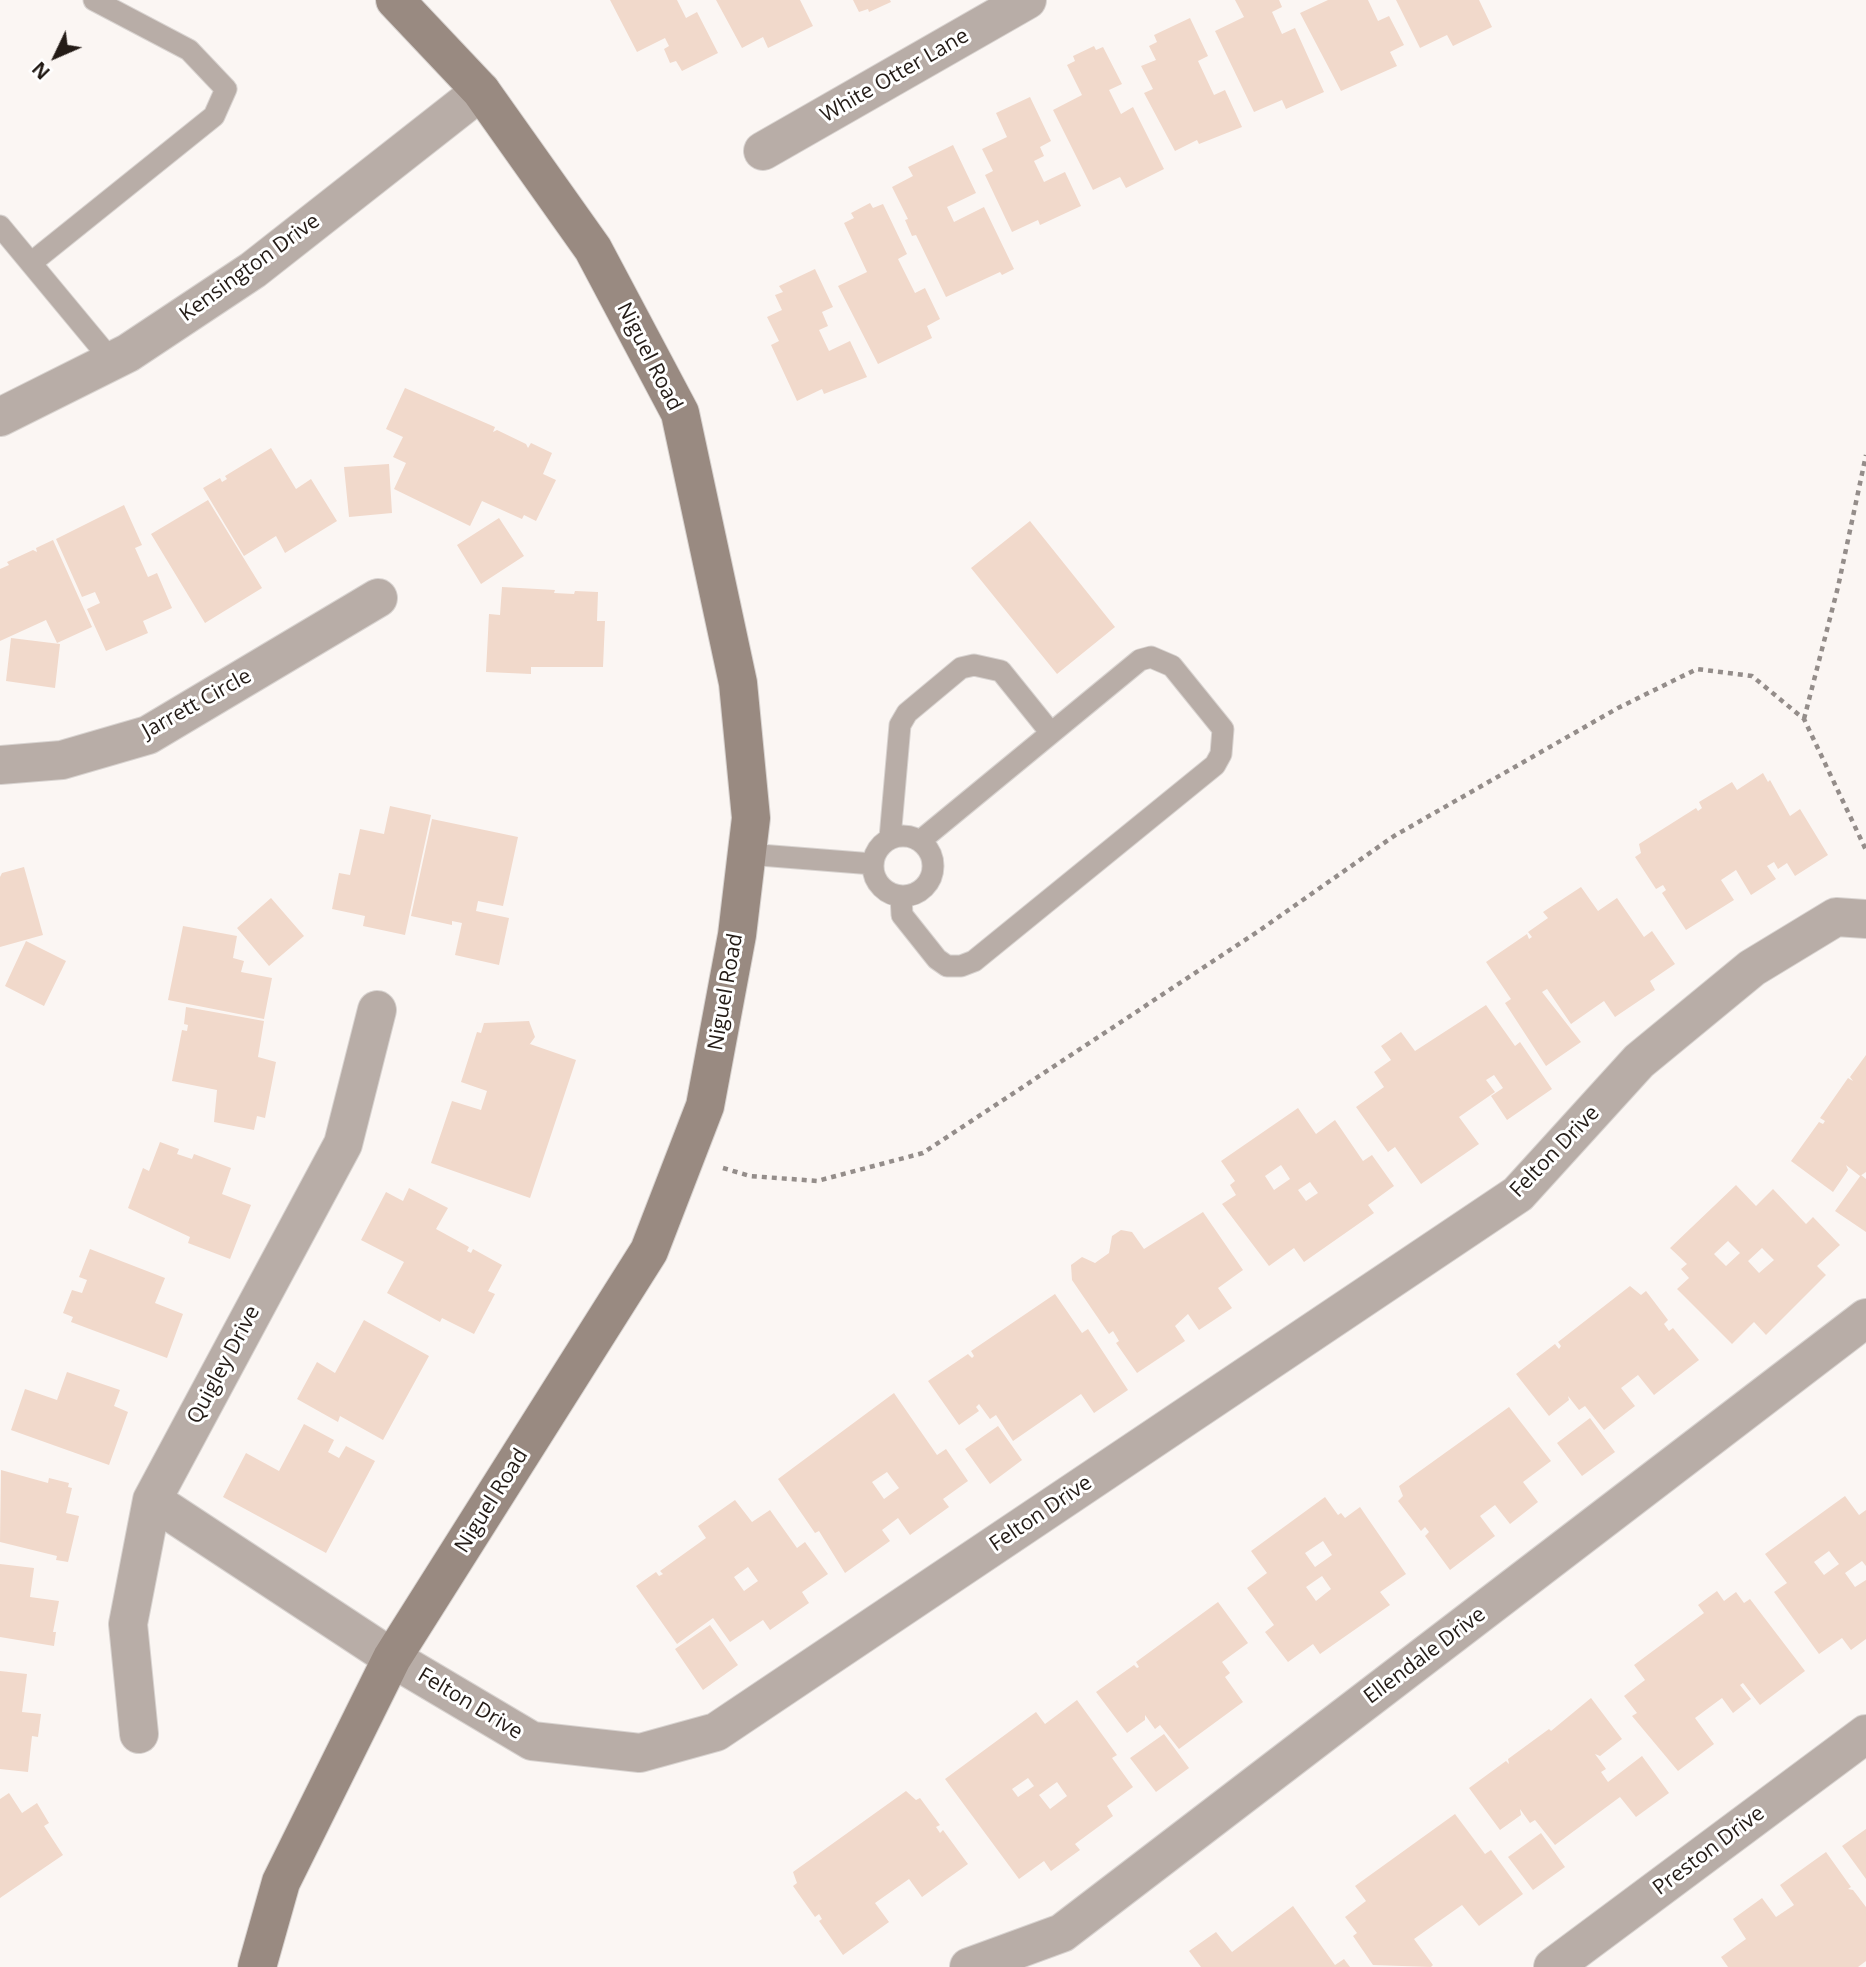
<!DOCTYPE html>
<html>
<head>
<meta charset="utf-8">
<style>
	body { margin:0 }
	#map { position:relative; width:1866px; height:1967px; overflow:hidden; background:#fbf6f3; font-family:"Open Sans",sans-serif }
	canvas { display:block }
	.north { position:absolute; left:21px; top:21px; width:70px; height:70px; -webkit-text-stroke:5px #fff; paint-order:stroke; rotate:226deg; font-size:19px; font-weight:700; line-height:28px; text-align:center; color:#231b16 }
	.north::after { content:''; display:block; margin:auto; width:24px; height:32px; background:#231b16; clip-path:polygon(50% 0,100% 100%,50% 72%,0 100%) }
</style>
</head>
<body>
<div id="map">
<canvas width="1866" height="1967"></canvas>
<div class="north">N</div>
</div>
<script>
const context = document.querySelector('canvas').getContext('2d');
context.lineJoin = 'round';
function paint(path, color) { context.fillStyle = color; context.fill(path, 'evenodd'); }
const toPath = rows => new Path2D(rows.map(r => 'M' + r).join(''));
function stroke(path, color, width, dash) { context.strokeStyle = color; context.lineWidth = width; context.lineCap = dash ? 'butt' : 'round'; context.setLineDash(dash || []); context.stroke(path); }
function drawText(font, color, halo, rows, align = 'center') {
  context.font = font + ' "Open Sans",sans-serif'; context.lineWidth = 6; context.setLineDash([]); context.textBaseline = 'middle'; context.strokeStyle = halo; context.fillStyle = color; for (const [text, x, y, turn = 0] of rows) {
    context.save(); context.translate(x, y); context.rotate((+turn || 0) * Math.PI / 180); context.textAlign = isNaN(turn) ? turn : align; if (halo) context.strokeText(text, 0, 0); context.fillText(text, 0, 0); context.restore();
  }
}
const building = toPath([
	[610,0,677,0,686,18,697,12,718,53,682,71,676,61,670,63,664,49,669,46,665,38,637,52],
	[716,0,800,0,813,26,768,48,763,37,742,48],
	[853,0,890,0,891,2,869,12,868,9,859,12],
	[1235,0,1279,0,1282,7,1272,12,1282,34,1295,28,1324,92,1286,109,1282,100,1254,112,1215,31,1244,17],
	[1328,0,1368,0,1378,21,1389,16,1404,45,1390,52,1397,66,1341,91,1300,13],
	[1396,0,1479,0,1492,27,1453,46,1447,35,1420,48],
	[1190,18,1208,56,1198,61,1214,95,1225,90,1242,127,1199,144,1197,140,1175,151,1144,93,1153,89,1141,66,1156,60,1149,46,1157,42,1154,35],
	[1094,46,1096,50,1103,47,1122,84,1109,90,1121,114,1133,107,1164,169,1126,188,1120,177,1093,190,1053,110,1082,95,1067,65,1075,61,1073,56],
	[1030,97,1051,141,1040,147,1044,156,1034,161,1044,182,1065,172,1081,206,1040,225,1038,220,1012,232,985,175,993,171,982,149,1007,137,996,113],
	[953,145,976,193,947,207,954,222,984,207,1014,269,1002,275,1000,272,946,297,916,235,912,236,905,220,908,219,892,187,913,176,908,167],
	[870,203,873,208,883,204,907,254,898,259,915,293,925,288,940,319,927,326,932,338,878,364,838,286,867,272,844,223,854,218,851,213],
	[815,269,833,307,822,312,828,326,819,330,829,351,850,341,867,377,824,394,822,389,797,401,771,345,779,341,767,317,782,310,775,295,783,292,779,286],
	[405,388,495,427,493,432,497,430,526,444,528,448,531,443,552,453,543,474,556,480,536,521,524,515,522,519,482,501,470,526,394,489,406,463,393,457,403,437,386,429],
	[271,448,296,489,311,479,337,521,285,553,276,536,244,556,203,488,220,478,222,482,227,479,225,476],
	[389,464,392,513,349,517,344,467],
	[208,500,262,588,205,623,151,534],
	[124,505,142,545,135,548,148,577,157,573,172,608,143,621,148,633,106,651,87,609,100,603,95,592,82,597,56,539],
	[499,518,524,556,481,584,457,545],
	[1030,521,1115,627,1057,674,971,568],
	[53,540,92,627,57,643,46,620,0,641,0,569,9,565,7,562,33,550,37,552,36,548],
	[502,587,555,590,554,593,574,594,575,591,598,592,597,621,605,621,603,667,531,667,531,674,486,672,489,614,500,615],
	[11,638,60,644,55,688,6,681],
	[1763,773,1768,782,1770,780,1790,816,1800,809,1828,855,1795,876,1787,863,1778,869,1774,862,1767,866,1776,879,1751,895,1736,870,1721,880,1734,900,1686,930,1662,893,1666,890,1663,885,1656,889,1635,857,1641,853,1639,844,1696,808,1698,811,1702,808,1699,802,1732,782,1737,790],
	[390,806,431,815,405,935,363,926,365,916,332,909,339,873,350,875,360,829,384,834],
	[432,819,518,837,503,906,478,901,476,911,509,918,499,965,455,955,462,923,452,921,452,925,411,916],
	[24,867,43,935,0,947,0,877,2,873],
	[1581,887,1598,911,1617,898,1644,937,1652,931,1675,964,1650,981,1655,990,1615,1017,1604,1001,1571,1024,1547,989,1542,992,1581,1042,1546,1066,1505,1003,1511,999,1486,962,1527,934,1529,939,1532,937,1528,932,1548,918,1543,912],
	[271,898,304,936,269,966,237,928],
	[183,926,237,936,233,958,244,961,241,972,272,978,264,1019,168,1000],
	[26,941,66,961,44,1006,5,986],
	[1486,1005,1515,1046,1520,1042,1552,1089,1507,1120,1491,1096,1503,1088,1494,1075,1486,1080,1495,1092,1459,1117,1479,1144,1421,1184,1395,1147,1388,1152,1356,1107,1384,1087,1374,1072,1391,1060,1381,1046,1401,1032,1415,1051],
	[186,1007,264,1021,258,1057,276,1062,265,1118,257,1116,254,1130,214,1122,217,1090,172,1081,182,1030,187,1031,188,1025,184,1024],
	[529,1021,535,1037,527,1048,530,1044,576,1060,530,1198,431,1163,452,1101,481,1110,487,1091,461,1082,477,1032,481,1033,484,1023],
	[1866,1055,1866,1172,1860,1176,1846,1165,1848,1170,1833,1192,1791,1161,1819,1122,1823,1124,1825,1121,1820,1118,1848,1078,1853,1081,1850,1077],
	[1298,1108,1316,1134,1335,1120,1363,1161,1372,1155,1394,1186,1368,1205,1374,1213,1304,1262,1294,1248,1269,1266,1222,1204,1236,1195,1230,1185,1235,1181,1221,1161],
	[1281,1165,1290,1179,1274,1190,1265,1176],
	[1310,1182,1318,1193,1306,1201,1298,1190],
	[160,1142,179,1149,177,1154,192,1159,194,1154,231,1168,222,1194,251,1205,230,1259,188,1243,190,1237,128,1208,143,1168,149,1171],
	[1861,1175,1866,1179,1866,1232,1835,1211],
	[1736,1185,1756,1206,1773,1189,1806,1224,1813,1217,1840,1245,1817,1266,1826,1275,1766,1335,1754,1322,1732,1344,1677,1289,1689,1278,1681,1269,1687,1264,1670,1248],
	[1728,1241,1740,1253,1726,1266,1714,1254],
	[1762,1248,1774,1260,1759,1273,1748,1261],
	[409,1188,448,1208,436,1229,469,1247,467,1251,471,1253,473,1249,502,1265,488,1291,495,1294,474,1334,442,1318,440,1322,387,1293,404,1262,361,1240,386,1192,403,1201],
	[1203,1212,1243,1270,1218,1288,1232,1308,1199,1330,1188,1314,1175,1326,1185,1341,1137,1373,1116,1343,1119,1341,1113,1331,1109,1334,1072,1280,1071,1265,1082,1257,1095,1263,1109,1253,1112,1236,1121,1230,1132,1232,1144,1249],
	[90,1249,165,1278,155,1303,183,1314,167,1358,71,1322,73,1317,63,1313,72,1290,82,1293,87,1280,79,1277],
	[1630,1286,1641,1295,1646,1291,1668,1320,1664,1324,1669,1331,1673,1328,1699,1360,1654,1395,1638,1375,1621,1388,1635,1406,1604,1430,1585,1406,1579,1410,1568,1396,1569,1400,1549,1416,1516,1374,1555,1344,1559,1349,1561,1346,1558,1342],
	[1055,1294,1082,1333,1088,1329,1128,1390,1094,1413,1081,1394,1013,1441,996,1415,990,1419,979,1404,976,1407,979,1411,959,1425,928,1381,968,1354,972,1358,974,1356,971,1351],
	[364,1320,429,1356,383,1440,340,1416,338,1422,297,1399,317,1362,335,1373],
	[67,1372,120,1390,114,1406,128,1412,109,1465,11,1430,25,1389,57,1400],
	[894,1393,937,1455,946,1449,968,1481,943,1499,949,1507,910,1535,898,1518,882,1530,890,1541,845,1573,819,1531,815,1533,778,1479],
	[887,1472,899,1488,884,1499,872,1482],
	[1509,1407,1551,1461,1523,1482,1538,1502,1510,1524,1495,1505,1480,1516,1495,1536,1450,1570,1425,1536,1429,1532,1425,1527,1421,1531,1398,1501,1403,1496,1399,1486],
	[1590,1418,1615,1452,1582,1476,1557,1443],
	[304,1424,334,1440,328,1452,339,1458,346,1446,375,1461,326,1553,223,1497,246,1453,279,1471],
	[998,1426,1022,1460,990,1484,965,1449],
	[1,1470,48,1483,49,1478,69,1483,68,1487,72,1488,66,1513,79,1516,68,1562,56,1560,57,1556,0,1542],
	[1845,1496,1859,1515,1866,1510,1866,1566,1862,1561,1845,1573,1855,1587,1866,1580,1866,1639,1851,1650,1842,1638,1819,1654,1774,1592,1787,1583,1765,1554],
	[1829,1551,1839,1564,1824,1575,1814,1562],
	[1325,1497,1338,1515,1341,1513,1345,1518,1360,1507,1406,1574,1380,1592,1390,1605,1320,1654,1313,1644,1288,1662,1265,1632,1274,1625,1247,1588,1267,1573,1251,1551],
	[1323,1541,1332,1555,1315,1567,1305,1553],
	[1322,1576,1331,1589,1316,1601,1306,1587],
	[735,1500,752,1522,770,1510,797,1548,805,1542,828,1574,802,1592,809,1603,770,1630,763,1620,730,1642,713,1618,677,1644,636,1586,656,1572,659,1576,663,1574,660,1571,706,1538,698,1526],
	[748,1567,758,1581,744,1591,734,1577],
	[0,1564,34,1568,30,1597,59,1601,53,1632,56,1632,54,1646,0,1637],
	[1717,1591,1724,1601,1736,1592,1744,1603,1750,1599,1805,1671,1760,1705,1743,1683,1740,1685,1751,1699,1733,1713,1722,1698,1695,1718,1714,1744,1678,1771,1632,1716,1637,1713,1624,1696,1645,1680,1634,1665,1704,1613,1698,1605],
	[1218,1602,1248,1643,1222,1662,1230,1673,1225,1677,1243,1702,1179,1749,1160,1725,1155,1729,1145,1715,1145,1720,1127,1733,1096,1692,1134,1665,1137,1668,1139,1667,1136,1662],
	[710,1625,738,1665,703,1690,675,1649],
	[0,1671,27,1674,22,1712,41,1714,38,1737,32,1736,28,1772,0,1769],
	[1591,1698,1622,1739,1600,1756,1595,1754,1606,1769,1601,1772,1608,1782,1642,1756,1669,1793,1636,1817,1620,1797,1555,1845,1535,1820,1530,1823,1520,1809,1521,1815,1500,1830,1469,1788,1506,1761,1509,1764,1508,1759,1549,1729,1551,1731],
	[1077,1700,1117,1755,1112,1758,1133,1787,1107,1806,1113,1816,1075,1844,1080,1850,1051,1871,1044,1861,1019,1879,945,1779,1036,1712,1045,1724],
	[1028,1778,1034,1786,1018,1797,1012,1789],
	[1057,1782,1067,1796,1050,1809,1039,1795],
	[1164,1734,1189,1768,1156,1792,1130,1758],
	[906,1791,916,1800,920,1798,940,1825,936,1827,940,1833,943,1830,968,1864,922,1897,909,1879,875,1903,889,1922,843,1955,819,1921,822,1919,819,1914,815,1917,793,1886,797,1883,793,1872],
	[9,1793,22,1813,37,1803,49,1823,44,1826,63,1855,0,1898,0,1799],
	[1455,1814,1485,1854,1491,1850,1523,1894,1479,1926,1462,1905,1414,1939,1433,1965,1431,1967,1373,1965,1353,1936,1357,1933,1345,1917,1366,1901,1355,1886],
	[1866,1829,1866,1879,1842,1846],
	[1541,1833,1565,1867,1533,1890,1508,1857],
	[1826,1852,1851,1887,1848,1889,1853,1890,1866,1907,1866,1961,1858,1967,1728,1967,1721,1957,1746,1939,1733,1919,1762,1898,1776,1917,1794,1905,1780,1885],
	[1293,1906,1335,1965,1344,1959,1350,1967,1201,1967,1189,1951,1216,1932,1232,1952]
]);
const path = toPath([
	[1804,719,1838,587,1866,455],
	[723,1168,750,1176,817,1181,923,1153,1260,930,1394,836,1618,708,1697,669,1752,676,1804,719,1866,850]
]);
const lane = toPath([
	[0,226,112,361],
	[31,263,214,116,226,89,189,50,94,0],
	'873 866a30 30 0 1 1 60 0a30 30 0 1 1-60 0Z',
	[890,838,900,725,907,713,961,668,974,665,1001,671,1051,733],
	[747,854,873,864],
	[901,896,902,915,937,959,947,966,961,966,974,961,1215,765,1221,754,1223,729,1172,666,1151,657,1140,660,920,841]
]);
const street = toPath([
	[763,151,1027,0],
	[0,417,128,353,253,270,481,91],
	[0,765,62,760,148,735,378,598],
	[152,1500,392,1658,532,1741,640,1753,716,1732,1518,1194,1639,1061,1752,968,1836,917,1866,919],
	[139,1734,128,1624,152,1500,343,1144,377,1010],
	[969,1967,1062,1933,1866,1318],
	[1553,1967,1866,1734]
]);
const secondary = toPath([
	[257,1967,281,1882,392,1658,649,1251,705,1106,737,935,751,818,738,683,680,413,593,249,481,91,395,0]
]);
const streetNames = [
	["White Otter Lane",895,76,-30],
	["Kensington Drive",250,268,-36],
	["Niguel Road",649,357,63],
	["Jarrett Circle",197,704,-29],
	["Niguel Road",726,992,-80],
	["Felton Drive",1555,1152,-46],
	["Quigley Drive",224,1365,-62],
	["Niguel Road",492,1501,-58],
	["Felton Drive",1041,1514,-34],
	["Ellendale Drive",1425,1656,-37],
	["Felton Drive",470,1704,31],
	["Preston Drive",1709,1851,-37]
];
paint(building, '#f1d9cb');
stroke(lane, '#d8d3d0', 23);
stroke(street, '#d8d3d0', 40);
stroke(secondary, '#d8d3d0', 40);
stroke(path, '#948d8a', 4.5, [5, 5]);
stroke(lane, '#b8ada7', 21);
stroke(street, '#b8ada7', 38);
stroke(secondary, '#998a81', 38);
drawText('21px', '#231b16', '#fff', streetNames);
</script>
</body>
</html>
